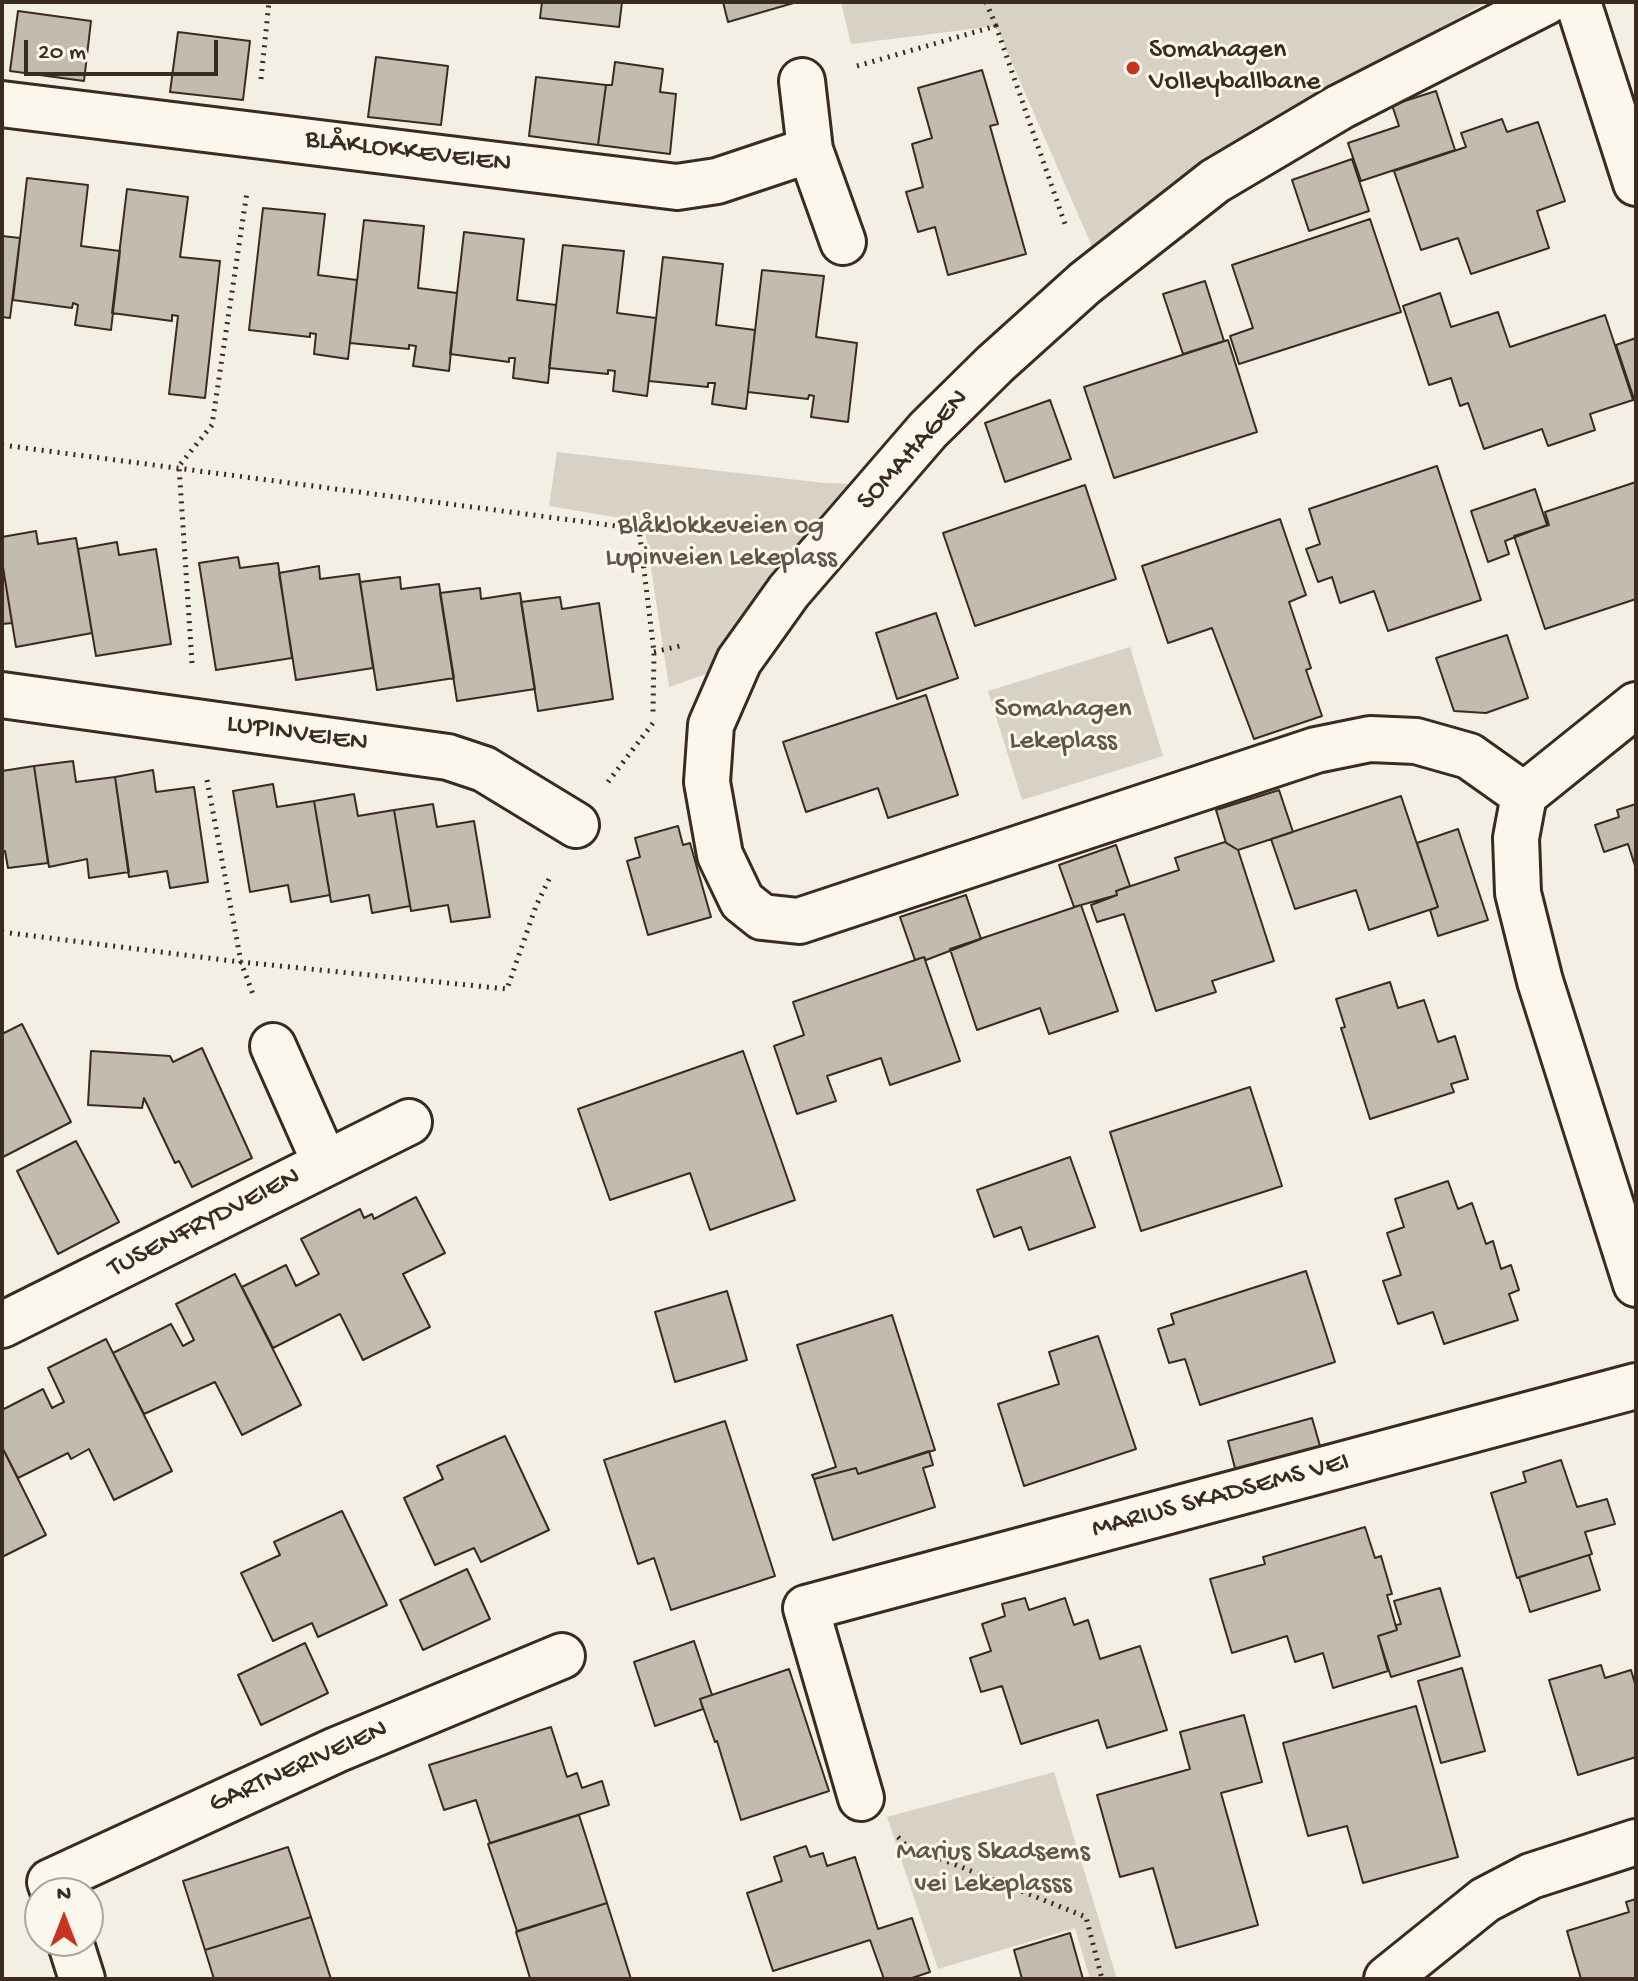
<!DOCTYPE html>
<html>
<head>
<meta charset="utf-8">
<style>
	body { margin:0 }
	#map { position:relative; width:1638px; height:1981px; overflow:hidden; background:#f3efe4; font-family:"Gochi Hand",sans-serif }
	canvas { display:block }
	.frame { position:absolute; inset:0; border:4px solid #3b2a1e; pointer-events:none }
	.north { position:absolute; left:24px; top:1877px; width:80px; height:80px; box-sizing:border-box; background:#fbf7ec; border:2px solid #aea59a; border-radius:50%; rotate:0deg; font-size:22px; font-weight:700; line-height:32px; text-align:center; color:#3b2a1e }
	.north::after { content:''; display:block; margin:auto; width:28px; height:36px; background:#c8321e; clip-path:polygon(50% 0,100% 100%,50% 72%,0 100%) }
	.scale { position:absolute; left:24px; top:40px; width:194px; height:36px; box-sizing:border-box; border:4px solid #3b2a1e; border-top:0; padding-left:10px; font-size:24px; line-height:28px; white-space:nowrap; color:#3b2a1e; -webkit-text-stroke:6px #fbf7ec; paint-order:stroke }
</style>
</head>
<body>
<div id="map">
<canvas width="1638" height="1981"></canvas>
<div class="frame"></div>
<div class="north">N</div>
<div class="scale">20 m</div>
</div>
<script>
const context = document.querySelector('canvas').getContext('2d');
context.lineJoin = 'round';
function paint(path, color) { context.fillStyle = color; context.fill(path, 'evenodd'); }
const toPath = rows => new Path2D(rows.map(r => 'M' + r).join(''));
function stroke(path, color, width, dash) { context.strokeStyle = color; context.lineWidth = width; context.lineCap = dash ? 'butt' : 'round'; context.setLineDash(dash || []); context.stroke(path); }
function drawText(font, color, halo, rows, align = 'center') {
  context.font = font + ' "Gochi Hand",sans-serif'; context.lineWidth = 6; context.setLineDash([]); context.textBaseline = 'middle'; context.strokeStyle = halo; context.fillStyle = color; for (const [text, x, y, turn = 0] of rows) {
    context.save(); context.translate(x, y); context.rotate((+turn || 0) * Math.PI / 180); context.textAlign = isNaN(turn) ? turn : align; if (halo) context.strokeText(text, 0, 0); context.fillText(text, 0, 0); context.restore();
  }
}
const green = toPath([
	[841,2,1486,2,1171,183,1093,249,996,26,851,44],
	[557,452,824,483,853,484,720,669,669,687,644,522,549,506],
	[1130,647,1163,756,1022,800,988,691],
	[1054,1772,1117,1979,1090,1979,1075,1928,938,1969,887,1817]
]);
const building = toPath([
	[542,2,622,2,619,27,540,18,542,2],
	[723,2,797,2,728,22,723,2],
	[18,11,91,21,84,81,10,71,18,11],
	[178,32,250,41,243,100,170,92,178,32],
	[376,57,448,66,441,125,368,117,376,57],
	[615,62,663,69,660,92,676,94,670,154,598,145,606,85,612,85,615,62],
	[982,70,998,124,990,126,1026,254,948,275,935,227,918,232,906,192,923,187,912,144,932,138,918,88,982,70],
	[536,77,606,85,598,145,529,136,536,77],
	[1436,91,1455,150,1361,181,1348,143,1399,126,1392,105,1436,91],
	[1502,119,1507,132,1538,122,1565,201,1537,211,1549,248,1471,274,1458,238,1421,250,1394,171,1466,147,1461,133,1502,119],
	[1352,159,1369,211,1309,231,1292,180,1352,159],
	[27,178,88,185,81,246,120,251,111,330,75,325,78,305,73,303,72,308,13,300,27,178],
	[127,189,188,197,180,257,220,261,205,398,169,394,178,316,172,315,172,321,112,313,127,189],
	[263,208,325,214,318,275,357,280,348,359,314,354,316,334,310,333,310,337,249,330,263,208],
	[1370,219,1401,312,1239,364,1230,336,1253,328,1232,265,1370,219],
	[364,220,424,226,418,288,457,293,449,371,413,366,416,346,409,345,409,349,350,343,364,220],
	[464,232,524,239,517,300,556,305,548,383,513,378,515,358,509,358,509,362,450,354,464,232],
	[2,236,20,238,10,318,2,317,2,236],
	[563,245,624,251,617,313,656,318,647,396,613,391,615,371,608,370,608,374,549,368,563,245],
	[663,257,723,264,716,325,755,330,746,409,712,404,715,383,708,383,708,387,649,381,663,257],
	[762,270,824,276,816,337,857,343,848,422,811,417,814,396,809,395,808,399,748,392,762,270],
	[1205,281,1224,341,1183,354,1163,294,1205,281],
	[1440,293,1451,327,1498,312,1510,347,1605,315,1633,400,1590,414,1595,430,1548,446,1542,429,1484,449,1468,403,1460,406,1451,378,1429,385,1403,306,1440,293],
	[1636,338,1636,402,1635,402,1616,345,1636,338],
	[1228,340,1257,432,1114,478,1084,387,1228,340],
	[1050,400,1071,459,1005,482,985,423,1050,400],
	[1437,466,1481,600,1388,631,1374,591,1340,603,1332,577,1318,582,1306,549,1320,544,1309,509,1437,466],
	[1636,482,1636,599,1545,629,1514,536,1549,525,1545,512,1636,482],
	[1085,485,1116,579,975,626,943,533,1085,485],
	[1535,489,1547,525,1505,541,1509,554,1488,562,1471,511,1535,489],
	[1280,519,1306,595,1289,602,1311,668,1306,670,1322,716,1254,739,1212,628,1168,643,1142,566,1280,519],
	[36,531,38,544,76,538,92,633,16,647,2,561,2,537,36,531],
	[117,542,119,555,156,549,171,644,96,656,78,549,117,542],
	[238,557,240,568,278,563,292,658,216,670,199,563,238,557],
	[2,561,12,623,2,624,2,561],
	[319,566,320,579,359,574,373,668,296,680,279,573,319,566],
	[400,577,401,589,439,584,454,678,377,690,360,582,400,577],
	[480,588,481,599,520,593,535,689,457,701,440,593,480,588],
	[560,597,562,609,599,603,613,699,538,711,521,602,560,597],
	[936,613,958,678,897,699,876,633,936,613],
	[1507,635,1528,698,1486,713,1454,711,1436,658,1507,635],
	[926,695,958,795,888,818,878,788,806,812,783,742,926,695],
	[73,761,76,782,115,777,129,872,89,878,87,859,49,867,34,766,73,761],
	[34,766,48,863,8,868,5,851,2,851,2,771,34,766],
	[153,770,156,792,194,787,208,882,170,888,167,871,129,877,115,777,153,770],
	[273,784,277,807,314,801,330,895,291,902,288,885,250,892,233,791,273,784],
	[1279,790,1293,832,1238,850,1226,843,1216,810,1279,790],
	[354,794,358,816,394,810,410,906,372,913,369,895,331,902,314,801,354,794],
	[1401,796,1438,907,1369,930,1356,890,1295,909,1271,839,1401,796],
	[433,804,437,827,474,821,490,917,451,922,448,905,411,911,394,810,433,804],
	[1636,804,1636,869,1628,844,1604,852,1595,825,1619,817,1617,810,1636,804],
	[678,826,683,845,690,843,711,917,648,935,627,861,640,857,635,838,678,826],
	[1458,829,1488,920,1438,936,1430,910,1438,907,1417,843,1458,829],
	[1225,842,1238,850,1274,961,1212,981,1216,992,1156,1011,1124,914,1097,922,1091,905,1117,895,1116,891,1179,870,1175,858,1225,842],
	[1116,845,1130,886,1116,891,1117,895,1074,907,1059,865,1116,845],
	[966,895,981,939,926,960,924,957,915,960,900,917,966,895],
	[1081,905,1118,1011,1049,1034,1040,1008,977,1030,950,949,1081,905],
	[924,957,960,1061,890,1085,881,1058,827,1076,836,1101,797,1114,774,1046,804,1035,793,1002,924,957],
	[1390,982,1398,1008,1424,1000,1438,1042,1455,1036,1468,1079,1451,1084,1454,1092,1370,1119,1341,1028,1345,1027,1336,999,1390,982],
	[22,1024,71,1122,3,1157,2,1034,22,1024],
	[202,1048,252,1158,192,1187,179,1161,175,1163,144,1098,142,1108,88,1105,91,1051,170,1056,173,1062,202,1048],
	[743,1051,795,1200,710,1230,690,1173,610,1200,578,1109,743,1051],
	[1250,1087,1282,1186,1141,1231,1110,1132,1250,1087],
	[76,1141,119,1222,58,1254,17,1171,76,1141],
	[1070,1157,1095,1227,1029,1250,1021,1227,994,1237,977,1190,1070,1157],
	[1448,1181,1458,1209,1472,1203,1486,1244,1493,1241,1501,1269,1511,1265,1519,1290,1509,1294,1518,1320,1444,1344,1433,1312,1398,1324,1383,1281,1401,1275,1387,1233,1404,1227,1395,1199,1448,1181],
	[416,1197,445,1253,403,1274,430,1327,363,1360,340,1314,273,1348,242,1287,286,1265,296,1286,319,1274,301,1239,360,1209,364,1218,372,1214,374,1219,416,1197],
	[1306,1271,1335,1362,1200,1405,1185,1359,1169,1363,1158,1329,1174,1324,1171,1314,1306,1271],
	[235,1274,301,1405,242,1435,215,1382,144,1414,113,1353,171,1324,183,1346,194,1340,176,1304,235,1274],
	[727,1291,747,1360,675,1382,655,1312,727,1291],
	[892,1315,935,1450,858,1474,856,1468,814,1479,812,1475,836,1467,797,1345,892,1315],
	[1098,1336,1136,1449,1024,1486,998,1404,1059,1384,1049,1352,1098,1336],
	[106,1339,172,1471,114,1500,89,1449,71,1459,68,1453,18,1478,2,1447,2,1410,43,1389,52,1408,64,1402,48,1368,106,1339],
	[1312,1418,1322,1453,1237,1476,1228,1441,1312,1418],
	[725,1421,775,1576,671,1610,654,1558,638,1564,604,1460,725,1421],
	[505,1436,549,1530,481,1562,474,1548,435,1565,404,1498,443,1479,437,1466,505,1436],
	[2,1447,46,1535,2,1557,2,1447],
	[929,1451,933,1465,923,1468,935,1507,833,1540,814,1479,856,1468,858,1474,929,1451],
	[1561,1460,1577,1507,1607,1499,1615,1524,1585,1532,1592,1554,1517,1578,1491,1493,1526,1482,1523,1472,1561,1460],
	[342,1511,387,1605,318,1637,312,1623,273,1641,241,1573,280,1555,274,1542,342,1511],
	[1365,1527,1375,1558,1381,1556,1392,1594,1387,1595,1397,1630,1378,1636,1388,1671,1333,1688,1323,1653,1295,1662,1287,1636,1232,1653,1210,1579,1265,1564,1263,1557,1365,1527],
	[1589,1555,1600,1590,1530,1612,1519,1577,1589,1555],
	[467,1569,490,1619,423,1650,400,1600,467,1569],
	[1440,1588,1460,1656,1391,1677,1378,1636,1397,1630,1396,1625,1401,1624,1394,1601,1440,1588],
	[1025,1598,1029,1610,1065,1598,1074,1625,1088,1620,1100,1659,1140,1646,1167,1730,1107,1748,1098,1720,1021,1744,1002,1686,981,1692,970,1658,991,1651,982,1624,1005,1616,1002,1604,1025,1598],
	[694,1641,712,1695,700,1699,703,1709,655,1726,634,1662,694,1641],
	[305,1643,328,1693,261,1725,238,1675,305,1643],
	[1601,1665,1605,1678,1631,1670,1636,1687,1636,1757,1578,1775,1549,1680,1601,1665],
	[1462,1668,1485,1751,1441,1763,1418,1681,1462,1668],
	[789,1669,829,1791,741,1820,717,1741,715,1742,700,1699,789,1669],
	[1416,1706,1458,1857,1363,1883,1347,1826,1308,1836,1283,1743,1416,1706],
	[1244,1715,1262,1782,1221,1793,1258,1925,1176,1948,1153,1868,1120,1877,1097,1795,1190,1769,1180,1732,1244,1715],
	[551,1727,567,1777,577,1773,582,1788,602,1781,609,1805,490,1843,476,1800,444,1810,429,1765,551,1727],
	[579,1815,607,1903,517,1931,488,1844,579,1815],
	[806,1846,810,1857,823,1853,827,1866,855,1857,878,1929,912,1918,930,1972,909,1979,884,1979,870,1940,773,1971,747,1893,782,1881,774,1857,806,1846],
	[288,1847,311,1917,205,1950,183,1881,288,1847],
	[1636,1899,1636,1979,1581,1979,1567,1931,1629,1912,1626,1902,1636,1899],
	[607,1903,631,1979,530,1978,516,1932,607,1903],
	[311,1917,331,1979,214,1979,205,1950,311,1917],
	[1070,1933,1083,1979,1022,1979,1014,1950,1070,1933]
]);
const path = toPath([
	[986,2,996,26],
	[857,66,996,26,1066,227],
	[261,79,269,2],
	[2,445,639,529,654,652,653,713],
	[654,652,684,645],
	[192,663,179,466,212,425,247,192],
	[207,780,241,962,254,997],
	[608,782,653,723],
	[2,932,241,962,507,989,536,906,551,875],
	[898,1837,906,1845,1086,1917,1102,1979]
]);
const minor = toPath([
	[1578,2,1636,183],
	[802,81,810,150,843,242],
	[2,104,677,187,717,181,810,150],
	[2,695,448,757,484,769,576,825],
	[1636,705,1524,795,1516,838,1518,893,1540,981,1636,1284],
	[1524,795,1469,756,1416,741,1370,739,1316,750,799,921,762,917,742,901,720,855,707,782,711,725,739,661,789,591,928,430,995,364,1085,283,1215,181,1340,107,1546,2],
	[273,1046,325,1163],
	[2,1325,409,1122],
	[861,1798,806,1608,1636,1386],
	[54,1893,50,1882,336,1750,562,1656],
	[70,1941,82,1979],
	[1387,1979,1485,1900,1531,1876,1636,1842]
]);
const markers = [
	[1133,68,8,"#c8321e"]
];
const poiNames = [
	["Somahagen",1149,52],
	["Volleyballbane",1149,84]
];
const streetNames = [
	["BLÅKLOKKEVEIEN",408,153,7],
	["SOMAHAGEN",914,451,-48],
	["LUPINVEIEN",297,735,8],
	["TUSENFRYDVEIEN",205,1224,-27],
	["MARIUS SKADSEMS VEI",1221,1497,-15],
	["GARTNERIVEIEN",299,1768,-24]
];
const parkNames = [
	["Blåklokkeveien og",721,528],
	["Lupinveien Lekeplass",721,560],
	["Somahagen",1063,711],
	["Lekeplass",1063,743],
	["Marius Skadsems",993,1854],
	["vei Lekeplasss",993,1886]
];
paint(green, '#d8d1c6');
paint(building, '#c3bbb0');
stroke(building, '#3b2a1e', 2);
stroke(minor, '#3b2a1e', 50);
stroke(path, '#3b2a1e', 5, [2, 6]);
stroke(minor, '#fbf7ec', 44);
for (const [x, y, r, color] of markers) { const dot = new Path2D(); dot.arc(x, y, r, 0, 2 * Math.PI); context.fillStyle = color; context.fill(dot); stroke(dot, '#fbf7ec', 3); }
drawText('28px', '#3b2a1e', '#fbf7ec', poiNames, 'left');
drawText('28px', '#3b2a1e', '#fbf7ec', streetNames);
drawText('28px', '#625448', '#fbf7ec', parkNames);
</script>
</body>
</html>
